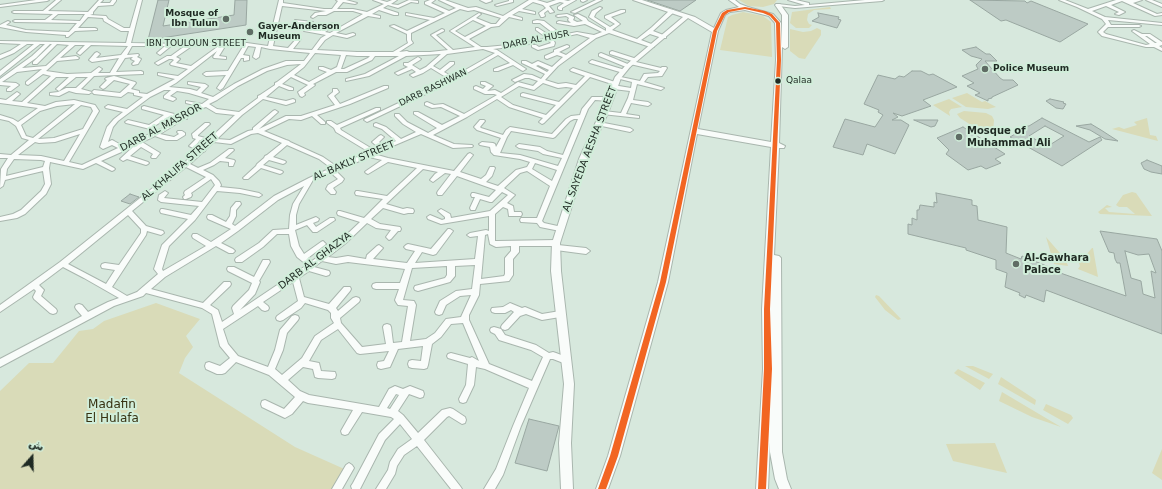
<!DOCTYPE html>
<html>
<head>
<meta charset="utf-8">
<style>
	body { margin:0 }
	#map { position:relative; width:1162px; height:489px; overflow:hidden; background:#d7e8dd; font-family:"DejaVu Sans",Cairo,sans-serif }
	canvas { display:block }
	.north { position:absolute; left:12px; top:437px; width:40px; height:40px; -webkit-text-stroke:3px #d1eeda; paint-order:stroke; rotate:20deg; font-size:11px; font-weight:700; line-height:16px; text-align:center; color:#1f2a23 }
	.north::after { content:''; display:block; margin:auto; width:14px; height:18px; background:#1f2a23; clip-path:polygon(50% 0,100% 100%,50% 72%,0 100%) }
</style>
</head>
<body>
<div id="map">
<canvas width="1162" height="489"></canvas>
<div class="north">ش</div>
</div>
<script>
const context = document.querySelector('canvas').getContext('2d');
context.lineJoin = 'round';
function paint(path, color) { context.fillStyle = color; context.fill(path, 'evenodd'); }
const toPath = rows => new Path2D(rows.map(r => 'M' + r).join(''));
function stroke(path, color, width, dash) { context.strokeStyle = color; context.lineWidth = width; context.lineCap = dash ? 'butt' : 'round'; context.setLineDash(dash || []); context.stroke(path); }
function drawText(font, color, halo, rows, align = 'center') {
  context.font = font + ' "DejaVu Sans",sans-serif'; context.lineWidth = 4; context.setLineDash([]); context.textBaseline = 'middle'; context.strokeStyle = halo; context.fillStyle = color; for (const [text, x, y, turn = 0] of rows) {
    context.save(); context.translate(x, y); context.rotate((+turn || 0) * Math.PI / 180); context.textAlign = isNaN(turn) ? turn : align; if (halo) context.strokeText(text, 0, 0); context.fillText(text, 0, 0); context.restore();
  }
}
const green = toPath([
	[739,0,777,0,774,4,763,7,749,6],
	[830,7,831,9,814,10,808,14,807,20,809,24,812,25,809,28,796,28,790,23,792,12],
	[743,12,763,16,771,22,772,57,720,50,728,17,732,15],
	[817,28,821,30,821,35,805,59,799,58,790,51,790,29,803,32,811,31],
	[967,93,982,102,985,101,996,107,988,109,966,107,952,98],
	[949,99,962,107,951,109,949,112,950,116,933,105],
	[964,111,986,113,992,116,994,120,993,132,990,133,982,132,960,118,957,114],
	[1147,118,1150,135,1156,136,1158,141,1112,129,1119,127,1124,129,1137,125,1134,122],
	[1132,192,1136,193,1152,216,1100,214,1098,212,1107,205,1112,207,1105,208,1109,212,1135,214,1127,207,1119,207,1116,205,1123,195],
	[1046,237,1066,260,1068,266,1054,264],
	[1092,248,1093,248,1098,277,1078,269,1080,266,1079,263],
	[876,295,879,296,901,319,898,320,885,310,875,297],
	[156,303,200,319,186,336,193,347,185,358,179,373,295,447,351,472,341,489,0,489,0,391,29,363,53,363,79,331,93,329,104,321],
	[965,366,973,366,993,374,989,379],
	[958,369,985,383,980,390,954,373],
	[1001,377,1036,400,1035,405,998,384],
	[1002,392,1061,427,1032,417,999,401],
	[1046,404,1071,415,1073,418,1068,424,1043,410],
	[995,443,1007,473,953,461,946,444],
	[1162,449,1162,480,1152,473]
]);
const building = toPath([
	[158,0,169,0,163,26,234,15,235,0,247,0,246,25,148,40,158,0],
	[647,0,696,0,680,11,647,0],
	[970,0,1025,1,1027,3,1031,1,1088,24,1060,42,1006,20,1001,21,970,0],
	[818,13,839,17,838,19,841,20,837,28,812,21,819,17,818,13],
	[976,47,986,54,990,54,997,61,985,61,1000,78,1003,80,1013,80,1018,85,992,97,992,98,988,99,988,101,975,95,980,93,967,86,974,83,962,76,978,69,976,65,982,59,971,56,962,50,976,47],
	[912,71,921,71,929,75,933,74,957,87,923,100,931,106,902,116,893,113,898,117,892,120,901,120,909,125,895,154,867,144,863,155,833,147,845,119,875,127,883,115,878,112,879,110,864,104,878,75,895,79,899,76,904,77,912,71],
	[1050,99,1064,102,1063,103,1066,104,1063,109,1056,108,1046,101,1050,99],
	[1042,118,1089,142,1100,137,1102,140,1062,166,1010,137,1022,130,1022,126,1029,126,1042,118],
	[1045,126,1064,136,1048,146,1029,136,1045,126],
	[914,120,938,120,935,126,931,127,914,120],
	[1091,124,1101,130,1118,141,1105,139,1090,130,1076,126,1091,124],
	[963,127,1005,154,995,159,1001,163,986,169,981,166,968,170,946,154,949,150,937,138,963,127],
	[1147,160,1162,166,1162,174,1151,172,1144,169,1141,163,1147,160],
	[936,193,972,200,972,205,977,206,978,220,1007,227,1006,253,1021,259,1022,256,1049,267,1049,269,1126,296,1120,263,1117,263,1115,259,1114,253,1109,252,1100,231,1157,239,1162,251,1162,334,1046,290,1044,302,1026,295,1025,298,1019,295,1020,293,1005,287,1007,273,996,269,996,260,966,250,966,248,908,234,908,224,912,225,912,218,917,220,917,210,919,210,920,205,934,207,934,202,937,203,936,193],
	[1125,251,1138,255,1149,254,1156,273,1151,271,1155,298,1143,294,1141,281,1131,278,1125,251],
	[130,194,139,197,130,204,121,201,130,194],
	[529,419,559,426,547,471,515,463,529,419]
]);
const minor = toPath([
	[36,0,49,0,47,1,0,7,0,5,36,0],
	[56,0,61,0,48,11,88,12,99,0,103,0,100,3,110,3,112,0,116,0,116,1,113,5,98,6,93,12,93,14,90,15,106,16,108,19,124,28,130,28,138,0,142,0,131,43,186,44,225,42,247,43,268,46,279,0,283,0,283,3,324,9,332,9,338,1,336,0,346,0,357,3,355,4,343,2,337,9,353,9,367,12,384,4,373,0,380,0,387,2,392,0,397,0,391,4,398,5,409,0,418,1,418,3,411,2,398,8,388,5,383,8,398,13,398,15,394,15,379,10,372,14,380,16,380,18,368,16,336,33,346,35,353,33,355,34,355,35,347,38,333,35,325,40,317,50,357,52,393,52,408,43,407,40,407,34,390,26,394,25,407,31,430,20,406,15,406,13,434,18,445,13,425,4,425,2,430,0,435,0,431,3,449,11,456,8,439,0,445,0,468,8,476,7,503,16,529,0,537,0,547,3,556,0,564,0,568,1,571,0,576,0,562,8,562,10,560,10,558,9,558,7,564,3,560,2,549,6,554,12,550,13,548,10,544,13,545,16,543,17,541,17,539,13,546,8,543,5,533,2,522,9,535,12,535,14,519,11,512,15,522,18,522,20,509,17,499,26,491,27,469,39,481,47,487,47,519,44,547,38,536,30,536,28,538,28,552,37,557,36,540,23,533,23,533,21,537,20,544,21,562,35,577,32,594,35,602,32,585,24,574,26,557,23,557,22,559,21,571,23,568,20,569,18,566,16,558,17,556,16,558,15,567,14,574,17,574,18,573,20,577,22,583,21,574,15,578,14,586,18,588,21,606,31,606,28,589,17,592,11,600,7,602,8,596,13,594,17,610,27,615,24,605,18,605,16,621,10,625,10,625,12,611,17,620,24,612,30,637,39,652,27,670,10,674,10,674,12,653,31,666,36,666,38,662,38,650,34,641,40,654,45,654,47,650,47,609,33,596,38,558,66,545,80,558,84,566,83,576,85,585,76,571,71,570,70,573,68,618,83,615,85,590,77,544,123,542,124,539,122,543,118,509,107,497,99,467,117,433,135,454,144,472,145,473,146,472,147,453,148,421,134,374,154,388,158,454,171,468,154,470,153,473,155,460,172,481,179,486,175,490,167,494,167,495,168,492,176,486,182,498,186,516,170,527,167,530,162,520,159,494,155,491,152,490,147,480,145,479,144,482,142,493,143,495,144,496,147,501,138,477,130,474,127,480,120,484,120,485,121,480,127,481,128,503,135,506,130,510,127,552,134,566,119,571,116,580,115,582,109,592,97,609,97,612,99,609,101,595,100,588,109,542,221,544,223,562,227,563,229,562,231,560,231,540,227,537,223,521,222,520,220,521,218,537,218,550,186,527,171,520,173,504,188,515,195,507,203,513,206,514,212,521,212,522,214,521,216,509,216,508,209,503,207,495,214,495,241,497,241,556,240,558,241,559,243,558,245,586,248,590,251,586,254,556,250,554,249,552,247,553,246,519,246,519,252,513,259,513,275,509,281,480,284,479,295,469,315,469,320,489,364,532,381,543,357,531,350,499,340,495,334,491,332,490,330,491,328,494,327,501,329,505,335,536,345,549,353,553,352,556,353,569,358,570,360,569,362,566,364,553,359,550,359,521,426,503,475,495,489,484,489,496,469,513,426,529,388,485,369,476,367,474,385,466,402,463,403,460,402,459,399,466,385,468,364,448,358,447,356,448,354,451,353,470,358,472,357,479,361,463,323,451,324,441,337,432,344,428,365,427,368,424,369,412,368,409,367,408,364,409,361,412,360,421,361,423,346,398,349,390,367,381,369,378,368,377,365,378,362,384,361,389,351,360,354,357,353,338,329,321,340,309,361,319,363,321,371,335,372,336,375,335,378,332,379,318,378,315,377,313,369,303,367,288,380,300,391,309,395,379,407,389,389,395,386,403,389,410,386,423,391,424,394,423,397,420,398,409,394,398,411,403,415,418,433,442,410,450,408,453,409,465,417,466,420,465,423,462,424,449,416,447,417,424,440,460,486,462,489,451,489,417,446,404,455,397,466,395,474,386,489,376,489,388,470,390,462,398,449,412,439,400,424,385,440,360,489,352,489,351,486,353,483,379,434,394,419,391,417,362,412,348,434,345,435,342,434,341,431,353,410,308,403,303,401,292,414,285,418,262,407,261,404,262,401,265,400,284,409,295,397,269,375,236,362,225,373,222,374,217,374,206,369,205,366,206,363,209,362,220,366,230,358,220,346,212,314,202,308,146,293,143,296,114,306,0,367,0,359,82,316,76,309,75,307,76,305,79,304,82,305,88,312,108,302,119,298,84,278,63,267,39,285,44,290,41,296,56,309,57,311,56,313,53,314,50,313,34,299,33,297,36,291,34,289,0,312,0,305,60,262,184,163,197,150,189,146,196,139,193,138,192,134,205,123,209,123,210,124,198,135,198,136,209,139,235,115,216,113,206,107,203,108,187,117,187,119,184,119,160,134,174,137,179,134,177,132,178,131,182,131,185,133,185,135,177,140,166,140,155,136,142,142,160,153,156,158,152,158,151,157,153,154,141,147,130,156,148,162,149,163,148,164,146,165,127,159,123,161,120,159,135,145,126,150,101,161,114,168,115,169,114,170,112,171,96,163,83,169,50,162,49,168,51,184,46,194,25,214,17,218,0,221,0,217,13,214,21,210,41,191,45,184,43,171,5,180,3,186,0,188,1,169,8,158,0,158,0,154,11,155,29,140,22,138,16,126,9,121,0,119,0,115,13,119,18,122,38,108,0,103,0,99,6,100,17,92,20,94,12,101,22,102,51,76,43,74,28,85,26,84,26,82,42,69,17,72,2,82,16,83,19,85,11,91,7,91,7,89,11,86,0,85,0,79,32,56,45,44,40,44,0,76,0,71,34,44,27,44,14,53,0,59,0,55,10,51,21,44,0,43,0,41,126,43,129,31,121,31,104,21,103,18,88,17,78,28,95,28,97,29,97,30,75,31,68,37,66,37,66,35,26,32,0,27,0,25,8,21,10,22,6,25,26,30,69,32,77,23,15,22,13,21,15,20,45,20,53,14,14,13,12,12,14,11,43,11,56,0],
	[282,6,326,11,315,13,311,17,313,18,318,15,326,15,334,11,353,11,363,14,330,33,325,32,335,25,335,23,331,23,320,31,309,29,313,23,313,22,295,20,295,22,308,24,304,30,304,31,326,35,321,38,312,50,293,49,301,39,299,38,297,38,288,48,273,46,282,6],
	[460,9,468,11,474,10,501,18,496,24,491,24,476,18,481,14,479,13,450,31,475,47,453,50,436,35,444,31,444,30,442,29,431,35,448,50,430,52,409,52,407,51,399,52,413,43,411,40,411,33,460,9],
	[58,14,85,14,80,21,51,20,58,14],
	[473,20,486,26,465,37,455,31,473,20],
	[577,34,590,38,566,55,559,52,569,47,569,46,567,45,554,50,554,52,545,56,545,58,547,59,557,55,563,57,552,67,538,61,532,64,526,61,522,61,522,63,545,74,541,79,532,75,524,74,512,80,515,82,525,78,529,78,538,81,533,86,518,82,501,93,495,90,487,91,493,86,485,82,481,82,481,84,486,86,483,89,476,86,474,87,474,89,485,94,494,94,497,95,464,114,443,104,434,105,427,102,425,103,425,105,432,108,441,107,460,116,442,125,418,112,414,112,414,114,437,128,428,133,407,122,399,114,395,114,395,116,403,124,416,132,401,139,386,127,376,123,374,124,374,126,382,129,396,141,384,146,379,142,384,137,381,135,379,136,372,142,379,148,374,150,341,130,340,128,380,110,380,108,376,108,337,125,331,121,327,121,327,123,334,128,336,132,369,152,365,153,364,154,336,166,323,157,290,142,289,141,286,140,264,131,289,119,301,120,312,116,321,124,325,124,325,122,317,115,350,104,388,88,388,86,384,86,340,104,334,96,339,92,337,89,333,89,333,92,328,96,335,105,301,116,286,116,259,129,278,112,275,110,273,111,253,128,253,130,248,131,230,140,217,139,242,115,263,99,286,105,295,102,295,100,293,99,286,101,266,97,279,86,289,90,293,90,293,88,282,84,291,77,308,85,298,92,300,96,302,97,305,95,304,93,314,86,315,85,313,84,336,72,347,72,372,60,375,56,399,56,365,74,346,79,346,81,369,76,406,56,441,54,426,67,420,70,412,65,420,60,421,59,418,57,408,63,404,63,404,65,408,67,395,73,398,75,412,69,416,72,410,75,413,77,423,73,431,68,449,79,365,119,364,120,367,122,455,80,498,55,510,63,494,69,494,71,498,71,513,65,521,70,523,71,526,69,497,50,493,49,519,46,548,40,551,43,539,47,536,45,532,45,532,47,538,50,554,46,555,43,553,39,577,34],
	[50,44,52,44,33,62,33,64,37,64,57,44,69,45,46,66,22,68,36,58,50,44],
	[75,45,85,45,77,53,80,55,91,45,128,46,121,55,96,58,100,54,97,52,95,53,89,60,92,62,119,58,110,73,98,73,102,69,99,67,91,73,67,74,46,71,57,61,78,59,79,58,76,56,60,58,75,45],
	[220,45,191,66,176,63,180,59,176,57,192,46,220,45],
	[226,45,244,45,228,71,206,72,203,74,206,76,226,75,217,88,220,90,223,88,241,58,244,58,244,61,249,60,249,56,243,55,248,46,256,47,253,57,256,59,259,57,261,47,270,49,310,53,304,61,286,61,263,69,234,84,213,97,201,93,208,86,205,84,188,82,188,84,201,87,197,91,190,89,169,87,176,83,217,51,213,57,214,58,226,59,226,57,219,56,224,48,223,47,226,45],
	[132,46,165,46,157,53,160,55,171,46,185,46,171,56,167,56,155,63,158,65,169,59,172,59,174,60,170,64,171,65,188,69,178,76,158,73,158,75,175,79,147,94,139,93,139,91,131,89,136,83,135,82,114,76,106,78,105,79,107,80,100,87,103,89,105,88,114,80,130,84,120,93,94,90,92,92,81,89,94,76,143,74,143,72,141,71,116,72,125,58,133,57,131,59,135,61,132,64,133,65,138,64,141,59,137,57,139,55,138,54,127,55,132,46],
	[483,49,495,53,453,77,444,72,454,64,454,62,450,62,440,70,433,66,447,54,483,49],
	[315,53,341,55,337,67,331,70,323,67,319,67,319,69,327,72,309,82,294,75,304,67,315,53],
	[346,55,357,56,370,56,368,58,344,69,341,69,346,55],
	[301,64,277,82,275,83,275,85,260,95,258,96,258,98,239,112,217,109,209,104,217,100,238,86,267,71,287,65,301,64],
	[538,65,549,70,547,72,536,66,538,65],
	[56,77,69,77,57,88,56,89,59,91,76,77,88,77,76,88,66,88,58,92,50,93,50,95,59,96,69,91,76,93,89,94,92,92,94,94,121,97,128,92,134,93,134,95,143,97,127,109,108,105,105,107,106,108,123,112,114,119,107,127,100,147,103,149,112,145,118,148,82,165,69,162,99,111,95,105,74,100,56,102,45,106,27,103,56,77],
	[543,83,558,88,566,87,573,88,559,102,523,93,521,94,521,96,556,105,546,115,513,105,501,97,519,86,534,90,543,83],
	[164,90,171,90,164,96,164,98,173,101,176,99,175,98,170,96,177,91,189,93,209,99,202,104,186,101,186,103,198,106,182,116,144,106,142,107,142,109,164,115,149,125,128,120,125,122,126,123,150,129,170,116,178,118,161,129,123,146,114,141,112,140,108,142,113,127,118,121,150,97,164,90],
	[75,104,33,138,26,136,21,125,40,111,57,106,75,104],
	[81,105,91,107,93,111,83,129,54,138,38,139,81,105],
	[574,119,578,119,563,155,547,151,540,147,519,144,516,146,519,148,538,151,543,154,562,158,558,166,520,155,500,153,507,137,511,131,553,138,555,137,570,121,574,119],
	[258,133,282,143,267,155,265,156,264,158,257,164,256,166,244,177,243,178,244,179,248,179,261,168,280,174,282,173,283,172,282,171,263,165,269,160,283,164,285,163,286,162,285,161,273,157,287,145,319,159,331,168,309,178,274,196,235,226,232,224,236,216,236,210,241,204,240,202,236,202,231,208,230,216,226,222,212,215,208,215,207,217,208,219,231,229,211,242,197,234,193,234,192,236,193,238,206,246,163,271,162,269,169,246,195,220,217,191,240,193,259,197,262,195,259,193,240,189,220,187,221,185,219,181,213,175,203,170,214,165,220,161,229,162,229,166,233,166,235,161,234,160,225,158,233,151,234,150,233,149,229,149,210,163,198,168,190,164,203,152,205,151,206,149,214,142,231,144,251,134,258,133],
	[80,134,64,161,41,156,18,155,35,142,39,143,55,142,80,134],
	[200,140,206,142,201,147,196,145,200,140],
	[369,157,382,160,366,171,365,172,366,173,368,174,388,162,417,168,387,196,358,191,356,191,355,193,356,195,383,199,364,218,340,211,338,211,337,213,338,215,360,222,342,239,312,261,308,258,326,244,323,241,321,242,304,254,299,246,295,230,307,225,313,232,317,232,335,220,334,218,330,218,316,227,313,223,318,221,319,219,316,217,296,225,296,215,299,204,313,180,331,173,338,179,328,185,326,189,331,194,335,194,336,192,333,188,342,182,344,179,336,171,369,157],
	[14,159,41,160,45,161,43,167,6,176,7,169,14,159],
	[535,163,557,170,552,181,532,169,535,163],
	[186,167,206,177,185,191,184,193,185,195,183,197,184,199,186,199,191,197,192,195,191,193,211,179,215,185,202,202,164,198,168,193,165,191,159,195,158,200,161,202,199,206,191,215,163,209,161,209,160,211,161,213,188,219,162,245,154,269,158,274,137,292,127,296,112,287,146,235,147,231,161,235,164,233,163,231,146,226,132,211,186,167],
	[423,169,438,172,435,174,430,180,433,182,445,173,451,174,438,191,437,193,438,195,442,195,457,176,496,190,489,197,474,193,472,193,471,195,472,197,475,197,470,208,471,210,475,210,480,199,490,202,492,202,502,192,508,195,490,211,451,218,450,214,441,209,438,211,445,217,445,219,442,220,430,215,427,217,428,219,441,224,489,216,489,231,486,230,470,233,467,235,470,237,478,236,475,259,415,263,422,252,433,255,436,254,453,231,450,229,448,229,431,249,408,244,406,245,404,247,406,249,415,251,407,263,373,259,383,248,379,245,377,246,367,255,366,259,348,256,336,258,328,257,346,243,367,223,376,228,391,230,386,237,389,240,391,239,398,231,400,231,401,229,400,227,380,224,371,219,383,208,404,214,408,213,413,213,414,211,413,209,407,208,403,209,386,204,423,169],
	[304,186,293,204,290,215,289,229,273,230,259,243,236,258,235,260,236,262,242,262,263,247,277,234,289,234,291,246,297,257,307,265,292,275,240,310,255,294,260,282,259,281,270,262,269,260,263,260,254,277,234,267,228,267,227,269,228,271,252,283,249,290,233,306,232,308,234,314,222,322,218,310,210,305,230,286,231,284,230,282,224,282,203,303,151,289,165,277,216,246,229,253,233,253,235,251,233,249,221,243,238,231,278,200,304,186],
	[128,215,141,229,141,233,119,265,105,263,102,264,101,266,102,268,115,270,106,284,68,264,128,215],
	[488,234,490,244,496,247,511,246,511,251,505,258,505,274,504,276,481,279,485,235,488,234],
	[322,261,336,264,348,262,405,269,400,283,376,283,373,284,372,286,373,288,376,289,399,289,395,300,396,302,398,305,408,306,402,342,393,343,391,327,390,325,387,324,384,325,383,327,386,344,362,347,341,323,340,318,359,302,360,300,359,298,356,297,353,298,338,311,336,308,350,291,351,289,350,287,344,287,329,304,304,297,299,278,309,271,326,276,329,275,330,273,329,271,314,267,322,261],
	[475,265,472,289,456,291,440,301,435,312,436,314,439,315,442,314,446,305,460,296,471,295,461,317,446,319,435,333,426,339,410,341,416,305,414,301,403,300,412,268,447,266,447,275,445,278,415,286,414,288,415,290,418,291,450,282,455,276,455,266,475,265],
	[293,282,298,301,277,316,276,318,277,320,280,321,283,320,301,308,305,303,328,310,331,313,331,318,334,323,315,336,302,358,282,375,275,369,283,350,287,333,298,320,299,318,298,316,295,315,292,316,280,330,275,350,268,367,238,356,228,344,223,329,258,306,262,310,265,311,268,310,269,308,268,306,263,302,293,282],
	[396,394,399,395,390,409,387,408,396,394],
	[480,0,491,0,492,1,486,3,480,0],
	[509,0,513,0,513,2,497,6,495,5,509,1,509,0],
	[581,0,587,0,583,2,581,1,581,0],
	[596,0,602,0,575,13,571,12,596,0],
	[788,0,796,0,809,3,809,5,865,0,884,0,882,1,795,8,778,6,776,5,778,4,795,6,805,5,788,0],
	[1059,0,1065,0,1088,9,1116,0,1142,0,1133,3,1157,14,1162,13,1162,15,1155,16,1122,1,1111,5,1125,12,1119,15,1115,14,1119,12,1106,6,1092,11,1105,17,1162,23,1162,25,1108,20,1111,25,1139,25,1141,26,1139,27,1108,27,1103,32,1106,34,1146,45,1150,44,1132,31,1134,30,1142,34,1150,34,1162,42,1162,45,1159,46,1162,48,1162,51,1154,47,1146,47,1102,36,1098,32,1106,24,1102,19,1077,7,1059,0],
	[1145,36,1147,36,1157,43,1155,43,1145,36],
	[1146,0,1152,0,1162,4,1162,7,1146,0],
	[612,51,637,59,638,60,635,62,610,54,610,52,612,51],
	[601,53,630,65,631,66,628,68,626,67,599,56,599,54,601,53],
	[592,60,625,70,626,71,623,73,590,63,589,62,592,60],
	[632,61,661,68,662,67,666,67,667,68,662,76,648,77,644,82,664,88,661,90,637,84,633,100,648,102,651,104,648,106,631,103,626,114,639,116,639,118,602,114,601,113,604,111,621,113,628,98,630,91,613,89,610,87,613,85,631,88,632,82,616,78,616,76,640,81,644,74,658,73,660,71,630,64,630,62,632,61],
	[599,122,630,128,633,130,630,132,597,125,596,124,599,122],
	[510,303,522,308,525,307,542,314,560,311,563,312,564,314,563,316,560,317,542,320,526,314,520,316,508,329,505,330,502,329,501,327,502,325,514,312,511,310,505,313,495,313,492,312,491,310,492,308,503,307,510,303],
	[349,463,352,465,354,468,342,489,332,489,346,465,349,463]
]);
const major = toPath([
	[633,0,642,0,695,17,714,28,721,13,726,10,739,7,729,0,735,0,740,4,748,7,773,14,781,23,782,47,782,15,775,5,776,4,780,4,788,15,788,47,785,49,782,47,779,143,785,146,784,148,779,148,774,255,779,256,781,258,782,452,787,479,791,489,779,489,775,479,770,452,770,442,768,489,756,489,763,369,762,309,771,147,697,134,668,282,620,456,608,489,596,489,608,456,658,282,712,32,688,18,630,67,621,78,608,113,587,159,560,243,561,271,574,384,571,443,573,489,561,489,559,443,564,384,551,271,552,243,579,159,600,113,615,77,626,65,683,17,633,0],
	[745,10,769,16,775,23,776,60,771,142,698,129,718,31,725,15,730,12,745,10]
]);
const bus1 = toPath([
	[745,7,765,11,772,14,780,23,781,60,770,309,772,369,766,489,758,489,764,369,764,309,777,60,776,23,770,16,763,13,745,9,729,12,725,15,717,31,666,282,618,456,606,489,598,489,610,456,660,282,713,31,722,13,727,10,745,7]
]);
const markers = [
	[226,19,4,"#5f6c64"],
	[250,32,4,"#5f6c64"],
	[985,69,4,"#5f6c64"],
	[778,81,3.5,"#1f2a23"],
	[959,137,4,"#5f6c64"],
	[1016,264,4,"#5f6c64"]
];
const farPoinames = [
	["Mosque of",218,14,"right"],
	["Ibn Tulun",218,24,"right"],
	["Gayer-Anderson",258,27],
	["Museum",258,37],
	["Police Museum",993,69]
];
const farStreetnames = [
	["DARB AL HUSR",536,40,-11],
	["IBN TOULOUN STREET",196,44],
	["DARB RASHWAN",433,88,-26]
];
const busNames = [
	["Qalaa",786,81]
];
const streetNames = [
	["DARB AL MASROR",161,128,-28],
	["AL SAYEDA AESHA STREET",590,149,-69],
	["AL BAKLY STREET",354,161,-23],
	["AL KHALIFA STREET",180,167,-41],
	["DARB AL GHAZYA",315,261,-37]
];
const poiNames = [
	["Mosque of",967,131],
	["Muhammad Ali",967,143],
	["Al-Gawhara",1024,258],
	["Palace",1024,270]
];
const nearParknames = [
	["Madafin",112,405],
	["El Hulafa",112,419]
];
paint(green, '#d9dbb8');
paint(building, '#bdcbc5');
stroke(building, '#99a7a1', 1);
stroke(minor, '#a9b6ae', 2);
stroke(major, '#a9b6ae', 2);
paint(minor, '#f9fcfa');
paint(major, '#f9fcfa');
paint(bus1, '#f26522');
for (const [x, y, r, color] of markers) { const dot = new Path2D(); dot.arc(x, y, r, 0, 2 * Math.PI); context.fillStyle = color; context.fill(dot); stroke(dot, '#d1eeda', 1.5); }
drawText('bold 9px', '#1f2a23', '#d1eeda', farPoinames, 'left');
drawText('9px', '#1f2a23', '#d1eeda', farStreetnames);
drawText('9px', '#1f2a23', '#d1eeda', busNames, 'left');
drawText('10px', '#1f2a23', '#d1eeda', streetNames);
drawText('bold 10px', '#1f2a23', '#d1eeda', poiNames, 'left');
drawText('12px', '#383313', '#d1eeda', nearParknames);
</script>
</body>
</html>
